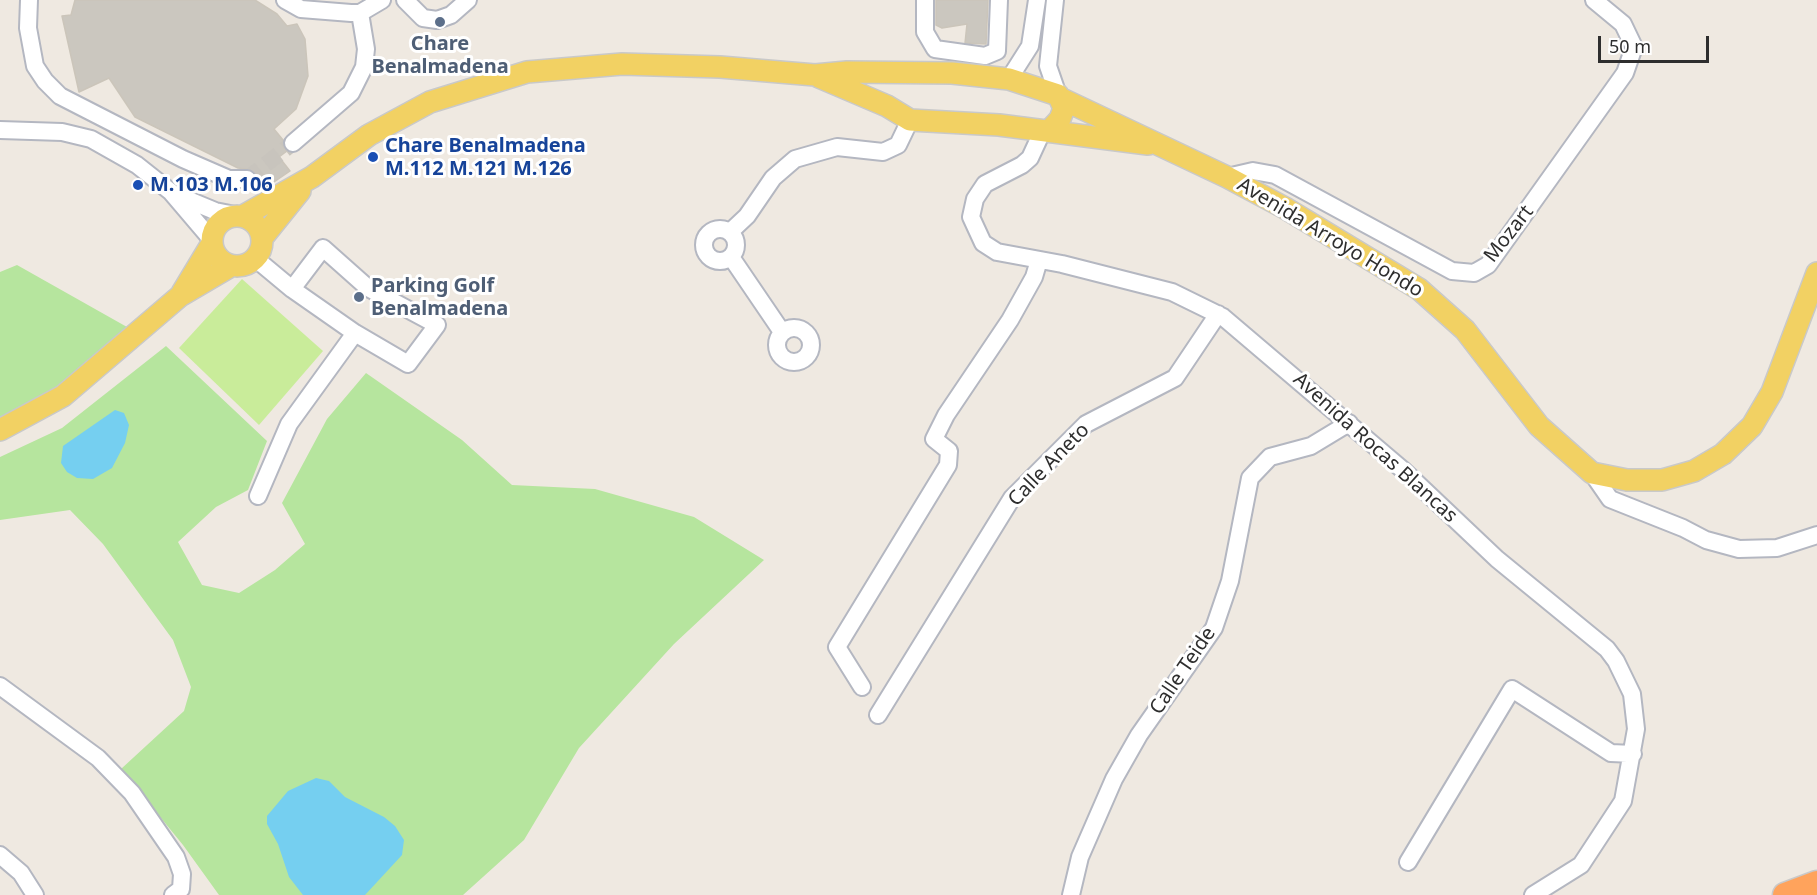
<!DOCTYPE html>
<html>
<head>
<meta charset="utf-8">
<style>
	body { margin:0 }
	#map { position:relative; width:1817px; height:895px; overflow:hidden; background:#efe9e1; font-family:"Noto Sans",sans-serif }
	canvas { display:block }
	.scale { position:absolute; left:1598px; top:36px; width:111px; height:27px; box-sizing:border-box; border:3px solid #2e2e2e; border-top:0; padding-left:8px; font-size:18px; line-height:21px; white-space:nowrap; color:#2e2e2e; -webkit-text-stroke:4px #fff; paint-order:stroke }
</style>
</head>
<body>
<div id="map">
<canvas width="1817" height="895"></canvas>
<div class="scale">50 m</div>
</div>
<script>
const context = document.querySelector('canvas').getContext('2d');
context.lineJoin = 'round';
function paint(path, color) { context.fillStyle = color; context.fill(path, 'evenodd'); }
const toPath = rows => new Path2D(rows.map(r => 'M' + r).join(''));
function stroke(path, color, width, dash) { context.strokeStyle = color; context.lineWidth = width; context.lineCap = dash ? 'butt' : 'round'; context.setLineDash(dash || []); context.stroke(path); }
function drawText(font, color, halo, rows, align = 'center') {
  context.font = font + ' "Noto Sans",sans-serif'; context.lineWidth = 6; context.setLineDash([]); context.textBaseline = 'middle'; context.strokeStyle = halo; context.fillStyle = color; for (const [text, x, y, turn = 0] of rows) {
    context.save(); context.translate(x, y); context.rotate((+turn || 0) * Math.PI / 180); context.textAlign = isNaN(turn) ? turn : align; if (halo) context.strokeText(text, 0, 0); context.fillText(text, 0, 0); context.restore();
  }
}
const green = toPath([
	[17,265,127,327,55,389,0,420,0,272],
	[166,346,267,441,248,490,216,507,178,542,202,585,239,593,275,570,305,544,282,503,327,419,366,373,462,440,512,485,595,489,694,517,764,560,674,644,579,748,524,840,463,895,219,895,183,845,121,769,184,711,191,687,173,640,103,544,70,510,0,520,0,457,62,428]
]);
const pitch = toPath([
	[242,279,323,351,259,425,179,348]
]);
const water = toPath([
	[115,410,124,413,129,425,125,443,112,468,93,479,77,478,67,472,61,463,63,446],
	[316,778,329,781,345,797,384,817,395,826,404,840,402,855,365,895,303,895,289,877,278,844,267,824,267,816,288,791]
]);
const building = toPath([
	[75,0,255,0,277,14,287,26,297,24,305,39,308,76,296,109,274,129,283,140,287,151,279,157,290,171,258,193,253,187,257,178,253,170,238,168,135,117,109,78,79,92,62,16,71,15,75,0],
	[936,0,988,0,986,44,965,43,967,24,942,28,936,25,936,0]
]);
const minorTunnel = toPath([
	[247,179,293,143]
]);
const minor = toPath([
	[29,0,28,28,35,66,45,81,60,96,183,159,229,179,247,179],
	[285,0,301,9,351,13,360,13,382,0],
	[405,0,423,18,437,20,451,15,468,0],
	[925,0,925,32,935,49,985,56,997,51,999,0],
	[1055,0,1048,66,1058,95],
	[1009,79,1030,46,1037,0],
	[0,130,62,132,91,139,137,165,171,192,211,239],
	[1042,132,1030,158,1022,165,985,184,975,199,971,217,983,243,997,252,1062,264,1172,292,1223,317,1403,470,1497,559,1607,649,1616,661,1632,694,1636,729,1623,801,1581,865,1533,895],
	[293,143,351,93,364,67,366,49,360,13],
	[1227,177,1253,171,1275,175,1452,271,1474,273,1488,265,1625,73,1634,47,1623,24,1594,0],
	[174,194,215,211,235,215],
	'704 245a16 16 0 1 1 32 0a16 16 0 1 1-32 0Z',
	[730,232,747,216,773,178,795,159,837,147,883,152,898,145,910,120],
	[731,257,782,332],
	[256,259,292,289,355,333,408,364,437,325,368,288,323,248,292,289],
	'777 345a17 17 0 1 1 34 0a17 17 0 1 1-34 0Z',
	[1592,473,1610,499,1683,528,1706,540,1739,549,1777,548,1817,535],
	[258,496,289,424,355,333],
	[0,686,98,758,132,793,176,857,182,874,181,889,173,895],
	[862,687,837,647,948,465,949,451,934,439,946,415,1010,320,1034,277,1039,260],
	[878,715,1012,498,1086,424,1175,378,1218,314],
	[0,855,21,873,35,895],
	[1408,862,1512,689,1611,753,1633,754],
	[1071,895,1080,857,1114,779,1139,735,1214,628,1230,581,1250,478,1270,457,1311,446,1349,423]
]);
const major = toPath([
	[819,77,887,106,910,120,999,125,1148,144],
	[1062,99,1227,177,1285,208,1419,289,1465,330,1539,426,1592,473,1627,480,1662,480,1694,471,1723,454,1752,426,1772,392,1817,273],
	'212 241a25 25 0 1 1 50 0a25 25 0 1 1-50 0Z',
	[243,216,312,177,369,135,430,102,527,72,622,64,720,67,815,75,847,72,952,73,1009,79,1058,95,1064,108,1060,119,1049,131],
	[263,237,300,191],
	[182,293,211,245],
	[0,430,63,396,180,296,231,266]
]);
const highway = toPath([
	[1785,895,1817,883]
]);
const markers = [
	[440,22,6,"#5c6f8a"],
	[373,157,6,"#1a4fb4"],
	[138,185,6,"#1a4fb4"],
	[359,297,6,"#5c6f8a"]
];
const serviceNames = [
	["Chare",440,44],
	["Benalmadena",440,67],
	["Parking Golf",371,286,"left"],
	["Benalmadena",371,309,"left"]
];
const transitNames = [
	["Chare Benalmadena",385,146],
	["M.112 M.121 M.126",385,169],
	["M.103 M.106",150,185]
];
const streetNames = [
	["Mozart",1509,234,-52],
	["Avenida Arroyo Hondo",1330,238,31],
	["Avenida Rocas Blancas",1375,448,42],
	["Calle Aneto",1049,465,-46],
	["Calle Teide",1183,671,-56]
];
paint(green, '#b6e59e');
paint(pitch, '#c9ec9a');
paint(water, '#75cff0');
paint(building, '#cbc7bf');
stroke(building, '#cbc5ba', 1.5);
stroke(minorTunnel, '#c8c4bd', 16, [16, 8]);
stroke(minor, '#b4b7c1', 20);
stroke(major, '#c9c9c9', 24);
stroke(highway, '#c9c9c9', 27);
stroke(minor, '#fff', 16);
stroke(major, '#f2d163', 21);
stroke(highway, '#ffa35c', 24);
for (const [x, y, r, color] of markers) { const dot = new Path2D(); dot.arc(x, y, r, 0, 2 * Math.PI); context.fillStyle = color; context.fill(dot); stroke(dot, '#fff', 2); }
drawText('bold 20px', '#4e5e75', '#fff', serviceNames);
drawText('bold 20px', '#164399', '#fff', transitNames, 'left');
drawText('20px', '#2e2e2e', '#fff', streetNames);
</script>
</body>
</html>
